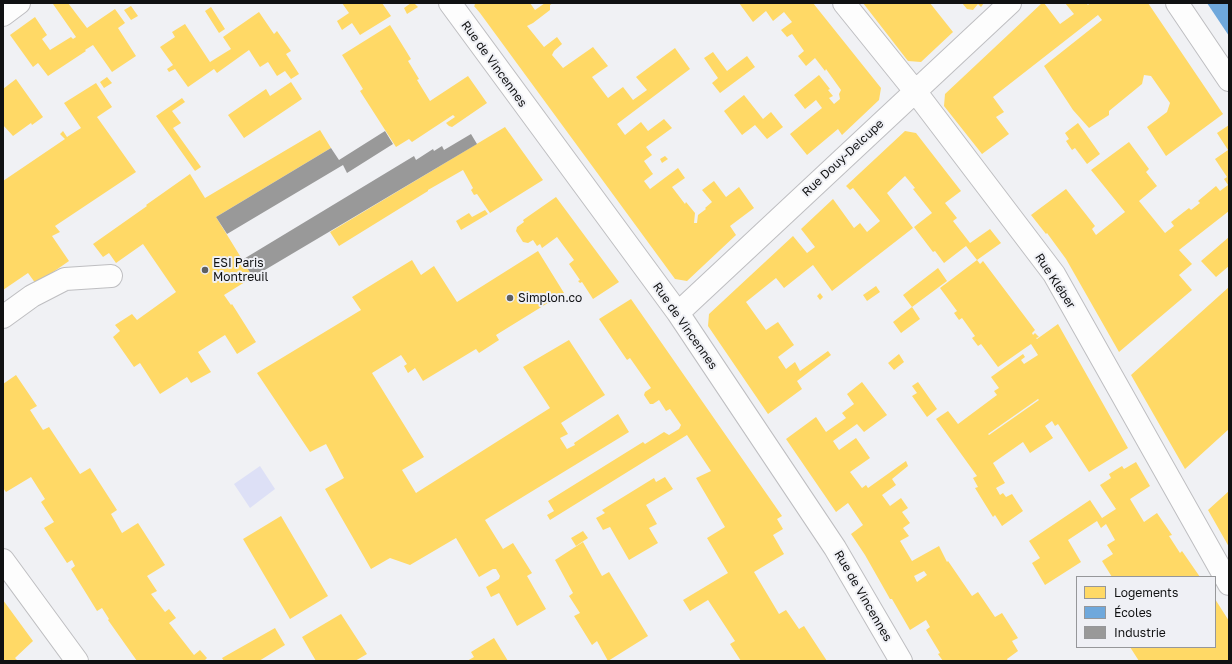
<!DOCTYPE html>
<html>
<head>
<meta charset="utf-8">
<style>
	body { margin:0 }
	#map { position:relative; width:1232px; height:664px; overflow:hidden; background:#f0f1f4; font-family:"Golos Text",sans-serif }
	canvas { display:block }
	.frame { position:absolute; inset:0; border:4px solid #101112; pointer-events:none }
	.legend { position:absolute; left:1076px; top:576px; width:140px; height:72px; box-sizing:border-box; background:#eff0f5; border:1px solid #96979a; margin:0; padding:5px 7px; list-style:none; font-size:12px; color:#101112 }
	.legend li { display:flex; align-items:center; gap:8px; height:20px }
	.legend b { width:20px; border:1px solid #96979a }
</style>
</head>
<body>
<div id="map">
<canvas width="1232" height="664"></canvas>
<div class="frame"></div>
<ul class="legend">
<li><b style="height:11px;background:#ffd966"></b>Logements</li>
<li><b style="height:11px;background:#6fa8dc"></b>Écoles</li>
<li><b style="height:11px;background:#999"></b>Industrie</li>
</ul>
</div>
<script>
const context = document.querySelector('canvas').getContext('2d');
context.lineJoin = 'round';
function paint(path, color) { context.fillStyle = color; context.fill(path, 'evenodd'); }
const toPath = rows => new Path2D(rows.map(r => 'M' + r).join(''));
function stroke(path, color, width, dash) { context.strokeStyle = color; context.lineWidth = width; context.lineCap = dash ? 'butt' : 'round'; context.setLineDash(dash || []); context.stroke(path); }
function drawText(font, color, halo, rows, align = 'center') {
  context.font = font + ' "Golos Text",sans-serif'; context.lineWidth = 4; context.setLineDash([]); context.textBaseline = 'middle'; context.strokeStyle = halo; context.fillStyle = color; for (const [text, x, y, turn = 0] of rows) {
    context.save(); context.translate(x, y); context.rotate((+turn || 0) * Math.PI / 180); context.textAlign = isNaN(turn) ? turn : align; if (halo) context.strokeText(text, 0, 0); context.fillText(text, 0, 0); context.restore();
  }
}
const green = toPath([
	[260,466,275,489,250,508,234,484]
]);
const homes = toPath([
	[55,3,68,3,87,28,115,9,125,23,118,28,136,56,112,72,93,45,85,50,86,51,48,76,38,63,33,67,10,35,35,17,47,35,42,39,50,50,71,37,73,39,76,37,53,4],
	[342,3,382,3,391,16,360,35,352,23,342,30,337,21,349,13],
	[411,3,414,3,418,7,407,14,404,8],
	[474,3,530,3,535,10,545,3,553,3,550,5,550,10,533,23,527,26,544,47,557,37,562,44,554,51,552,55,563,68,593,47,608,66,592,77,608,98,623,87,633,100,647,90,636,77,675,48,690,69,617,124,625,135,641,122,648,131,664,119,672,128,646,147,652,155,644,161,653,174,644,181,650,189,678,168,685,178,672,187,685,204,686,202,695,213,694,223,697,223,698,215,706,209,705,208,712,202,702,190,714,181,726,197,739,187,754,208,730,226,736,235,687,281,675,279,480,13,474,6,475,5],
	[739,3,813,3,881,88,879,100,842,135,838,129,807,155,790,134,822,108,816,100,805,109,794,95,819,75,830,89,828,90,833,96,829,98,834,104,840,99,839,94,841,90,826,69,825,71,815,58,806,66,798,56,804,51,792,34,787,37,781,30,792,22,784,12,773,21,766,11,753,22],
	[863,3,930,3,953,32,921,62,908,61],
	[962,3,984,3,981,7,978,4,973,10,967,9],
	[1042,3,1044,3,1060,24,1074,14,1065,3,1086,3,1088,5,1090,3,1148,3,1223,114,1166,156,1147,127,1167,112,1170,103,1151,76,1144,75,1142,84,1109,111,1109,115,1089,128,1073,110,1044,66,1102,20,1098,15,993,97,1004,112,996,117,1009,134,982,154,944,106,945,94],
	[131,6,138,16,131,20,124,10],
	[211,7,225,29,219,33,205,11],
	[259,12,274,34,277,31,291,51,286,54,299,74,291,79,285,71,277,76,268,62,260,67,249,50,217,73,214,69,188,87,175,69,169,72,167,69,173,65,160,47,175,37,172,32,185,24,210,62,231,49,223,37],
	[390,25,411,59,408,61,419,79,417,80,430,101,468,76,487,103,452,127,449,126,446,123,455,117,453,115,412,142,409,139,396,147,360,91,363,89,342,55],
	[713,52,727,71,747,56,755,67,720,93,712,83,718,78,704,58],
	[107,77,112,83,104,88,100,82],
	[16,79,43,117,32,125,31,123,13,136,3,125,3,89],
	[291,82,302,99,244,138,228,115,266,89,270,96],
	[96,83,112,107,97,117,136,172,55,226,60,232,52,236,69,261,36,284,28,273,3,290,3,181,65,139,60,134,63,131,67,137,81,128,64,103],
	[744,95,763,119,771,112,783,127,767,139,755,125,742,135,724,111],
	[182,98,185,102,172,111,181,123,173,128,201,167,195,171,156,116],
	[1078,123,1100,154,1087,164,1075,148,1072,150,1066,141,1069,139,1065,133],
	[1229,125,1229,211,1179,250,1192,264,1179,275,1192,290,1119,352,1066,259,1047,233,1046,234,1031,215,1066,189,1095,226,1092,229,1096,235,1125,212,1091,170,1129,142,1149,169,1146,172,1157,186,1139,201,1165,233,1174,226,1171,222,1189,208,1191,210,1200,203,1198,201,1216,186,1220,191,1228,185,1224,179,1227,177,1215,159,1228,150,1217,133],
	[505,127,543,180,490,213,477,194,474,195,471,190,473,188,463,170,428,190,428,191,339,246,330,232],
	[320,130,331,148,216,217,253,277,224,295,231,305,232,304,256,342,237,354,225,335,198,352,211,372,191,383,187,377,160,394,140,363,134,367,113,337,120,331,115,325,132,314,137,320,176,292,143,244,116,263,109,253,103,257,93,244,147,206,146,205,190,174,205,198],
	[905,131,916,133,961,191,945,203,957,218,953,221,970,243,990,229,1001,243,977,260,966,246,944,263,935,251,933,252,914,227,932,213,913,189,915,188,905,176,887,193,913,228,832,291,813,265,784,288,776,278,746,302,766,330,778,322,794,345,778,357,786,369,795,362,800,371,828,351,831,355,797,381,802,389,768,414,708,326,709,314,793,236,807,253,815,247,801,229,833,199,854,228,860,223,867,232,880,221,853,188,850,190,846,186],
	[665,156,668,159,662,163,660,159],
	[556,197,619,282,593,299,582,282,580,283,578,281,580,280,569,264,574,260,557,237,542,248,540,244,537,246,533,240,528,243,523,242,516,231,517,227,524,222,523,220],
	[485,210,488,214,461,230,456,221,469,213,472,217],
	[1229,237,1229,266,1216,277,1201,261],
	[538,251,564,293,496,335,499,340,479,353,476,349,423,381,415,368,408,373,404,366,407,364,401,355,372,373,424,457,402,470,416,493,550,408,523,367,569,340,605,395,561,423,568,434,560,438,567,449,575,445,574,443,618,414,629,432,485,520,503,549,513,543,532,573,527,576,546,609,517,626,499,593,491,597,486,587,499,579,500,576,496,569,493,569,479,577,456,538,410,565,390,558,371,569,325,489,344,478,326,444,310,452,257,373,361,310,352,297,412,260,421,275,434,266,457,302],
	[977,260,980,264,983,261,1035,330,1032,333,1033,335,1035,333,1039,337,1036,338,1037,339,1058,324,1128,448,1089,472,1058,424,1055,426,1052,421,1045,426,1053,438,1030,453,1023,442,993,463,1005,483,996,488,1000,495,1003,493,1006,497,1012,494,1023,511,1002,526,995,515,993,517,975,488,978,487,973,478,977,476,936,419,948,411,958,424,997,395,994,391,999,388,991,377,1023,354,1025,357,1021,360,1024,364,1038,355,1031,344,998,367,981,344,978,346,972,338,975,336,962,318,959,320,954,313,957,311,940,288],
	[1038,399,1039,400,989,435,988,434],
	[938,268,947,281,912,307,920,319,901,333,893,322,912,307,903,295],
	[876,286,880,292,867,301,863,295],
	[1229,287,1229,429,1185,469,1131,375],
	[820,293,823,297,820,300,817,296],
	[631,299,782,516,777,519,783,529,773,535,784,554,754,572,779,614,786,610,799,629,804,626,827,661,741,661,730,644,735,641,708,600,690,611,683,600,728,573,707,538,725,527,696,478,711,471,687,435,550,520,547,515,554,511,548,501,643,442,645,444,664,432,669,435,679,429,681,425,670,409,666,411,659,400,653,404,650,404,644,395,645,392,651,388,630,358,627,360,599,319],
	[899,354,904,362,894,370,888,363],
	[16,375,37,406,30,410,43,430,49,427,80,474,90,468,117,510,111,514,122,533,138,523,165,565,147,576,157,591,151,594,165,612,169,609,176,618,169,623,194,655,200,650,207,658,204,661,137,661,108,620,109,619,102,608,97,611,89,598,71,569,75,566,72,560,67,563,44,528,54,522,41,502,45,499,31,477,6,492,3,488,3,384],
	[862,382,887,415,864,432,857,424,833,441,839,450,856,438,870,458,850,472,862,488,866,485,868,488,906,461,908,466,892,479,896,485,882,495,890,506,901,498,908,508,902,512,910,523,903,528,909,536,900,541,912,561,939,546,947,562,948,561,972,596,978,592,995,617,1002,613,1018,638,1012,641,1018,651,1007,659,1008,661,943,661,938,654,940,653,926,630,930,627,926,620,910,630,892,599,890,599,865,555,851,534,863,525,848,503,836,512,786,439,816,417,826,432,846,418,842,413,854,404,847,394],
	[924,571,927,575,917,582,914,576],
	[918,382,937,409,927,417,912,396,917,393,912,386],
	[1136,462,1150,486,1130,499,1144,522,1157,513,1172,535,1169,536,1180,553,1182,551,1200,577,1112,577,1102,561,1113,554,1107,545,1115,540,1106,524,1101,528,1097,521,1068,540,1081,562,1045,585,1032,563,1040,558,1029,541,1090,500,1102,518,1116,509,1100,485,1111,478,1109,474,1122,466,1124,469],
	[665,477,673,489,646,505,657,524,649,528,658,543,629,560,610,527,603,530,596,518,605,513,602,510,654,478,656,482],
	[1229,491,1229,547,1208,510],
	[281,516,328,596,290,619,243,539],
	[583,531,588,538,576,546,571,538],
	[583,542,602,576,609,572,648,636,608,661,597,641,592,645,574,616,580,613,569,596,573,593,555,560],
	[1215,599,1229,621,1229,661,1139,661,1130,647,1215,647],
	[3,600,33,641,15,658,18,661,3,661],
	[341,614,367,654,355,661,316,661,302,637],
	[275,628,285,645,259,661,224,661,222,658],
	[494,638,508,661,467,661,474,657,471,652]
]);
const schools = toPath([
	[1207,3,1229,3,1229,36]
]);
const industry = toPath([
	[385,131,393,144,347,173,343,165,227,234,216,217,331,148,339,160],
	[471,134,477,144,253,277,242,260,414,156,416,160,433,149,434,151,442,146,444,150]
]);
const minor = toPath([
	[450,3,678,313,835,548,901,661],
	[844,3,915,91,1054,274,1229,584],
	[1177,3,1229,80],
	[3,15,19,3],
	[678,313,1010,3],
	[3,317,32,296,65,279,111,276],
	[3,560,77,661]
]);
const markers = [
	[205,270,4,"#5e5f61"],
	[510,298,4,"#5e5f61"]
];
const streetNames = [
	["Rue de Vincennes",494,64,54],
	["Rue Douy-Delcupe",843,158,-43],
	["Rue Kléber",1055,281,57],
	["Rue de Vincennes",685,326,55],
	["Rue de Vincennes",863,596,60]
];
const poiNames = [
	["ESI Paris",213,263],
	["Montreuil",213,277],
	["Simplon.co",518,298]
];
paint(green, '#dde0f6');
paint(homes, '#ffd966');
paint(schools, '#6fa8dc');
paint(industry, '#999');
stroke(minor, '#bebec1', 24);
stroke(minor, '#fdfdfd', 22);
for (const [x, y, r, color] of markers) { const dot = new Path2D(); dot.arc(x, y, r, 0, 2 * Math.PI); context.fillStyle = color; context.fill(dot); stroke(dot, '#eff0f5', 1.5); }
drawText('12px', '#101112', '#eff0f5', streetNames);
drawText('12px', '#101112', '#eff0f5', poiNames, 'left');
</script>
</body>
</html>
